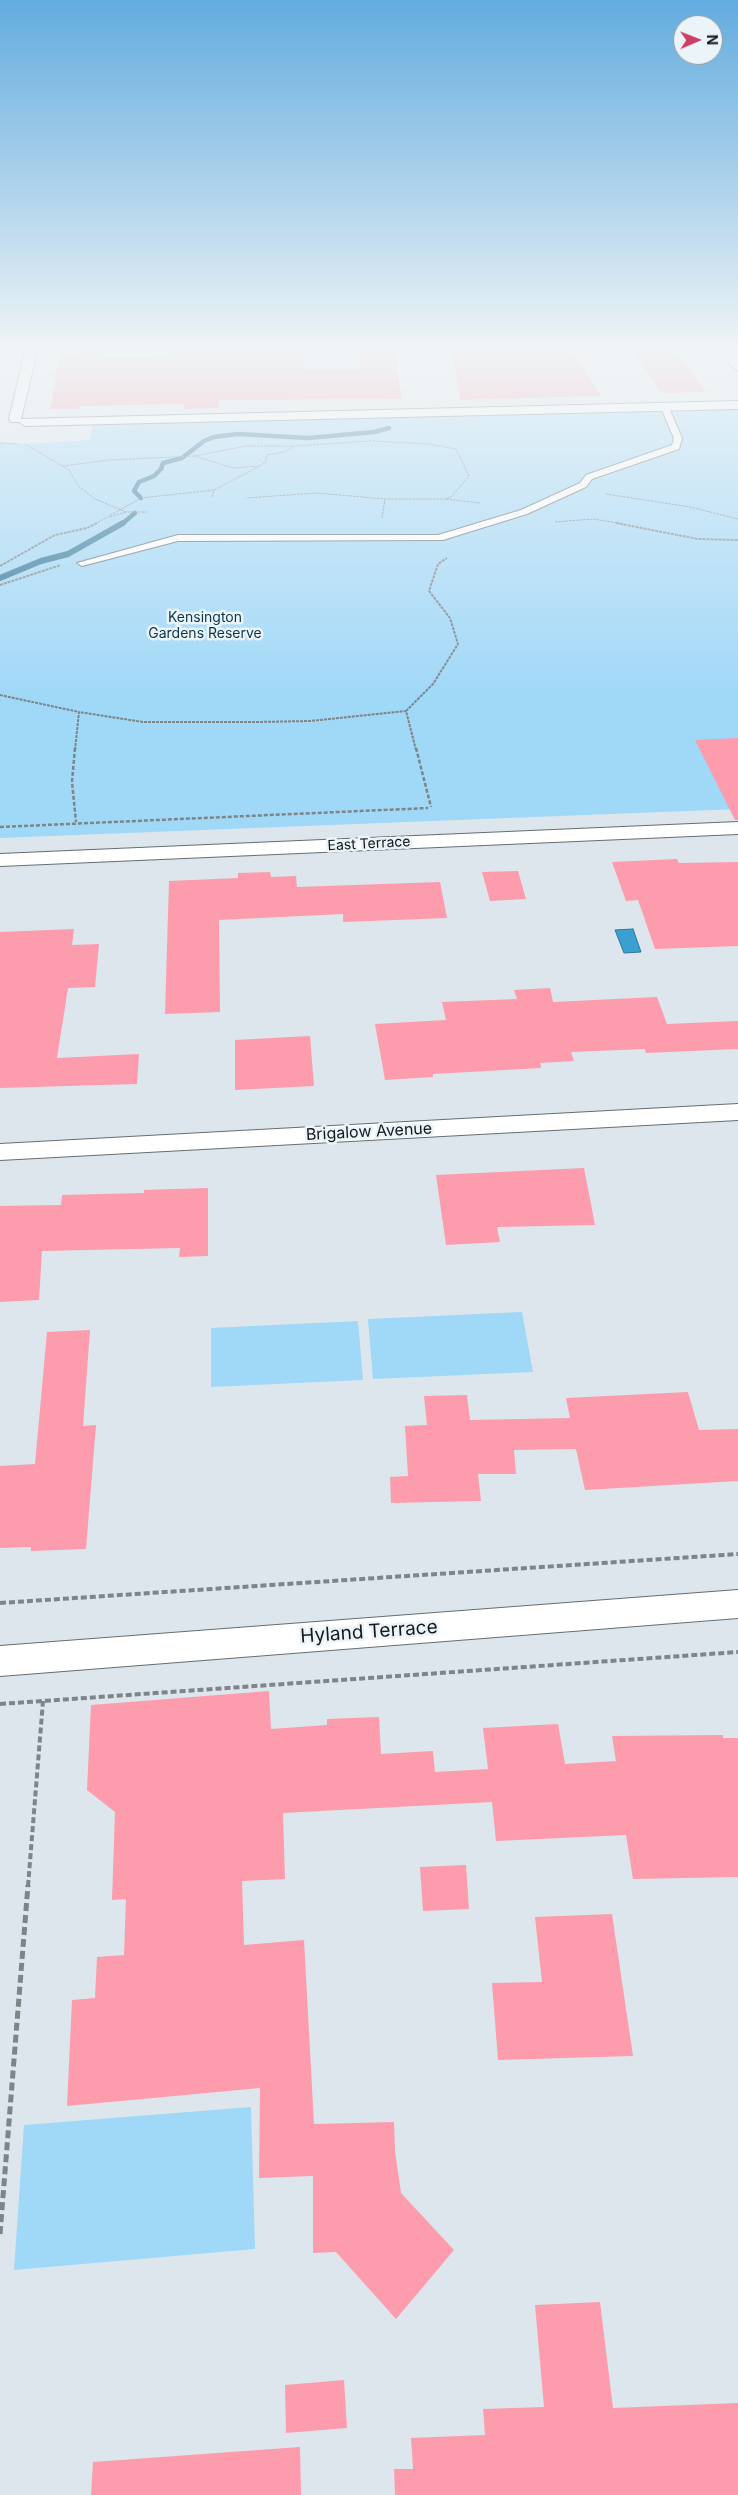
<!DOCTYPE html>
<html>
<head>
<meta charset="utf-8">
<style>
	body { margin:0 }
	#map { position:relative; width:738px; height:2495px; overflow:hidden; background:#dde6ec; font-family:Inter,sans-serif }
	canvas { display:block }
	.north { position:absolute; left:673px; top:15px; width:50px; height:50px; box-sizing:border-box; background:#ebf4f9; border:1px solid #959ca0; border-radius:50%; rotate:89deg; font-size:14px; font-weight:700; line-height:20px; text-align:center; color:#15181a }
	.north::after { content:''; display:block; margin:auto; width:18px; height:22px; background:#cd3e65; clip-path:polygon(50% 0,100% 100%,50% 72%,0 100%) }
</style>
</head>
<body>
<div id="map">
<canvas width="738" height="2495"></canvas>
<div class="north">N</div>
</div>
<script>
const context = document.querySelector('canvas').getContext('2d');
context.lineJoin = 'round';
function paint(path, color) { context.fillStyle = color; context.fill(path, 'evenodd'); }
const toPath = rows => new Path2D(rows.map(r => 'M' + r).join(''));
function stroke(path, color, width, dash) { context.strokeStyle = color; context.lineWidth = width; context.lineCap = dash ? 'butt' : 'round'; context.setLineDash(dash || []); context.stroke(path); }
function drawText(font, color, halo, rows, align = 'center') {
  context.font = font + ' Inter,sans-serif'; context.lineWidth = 5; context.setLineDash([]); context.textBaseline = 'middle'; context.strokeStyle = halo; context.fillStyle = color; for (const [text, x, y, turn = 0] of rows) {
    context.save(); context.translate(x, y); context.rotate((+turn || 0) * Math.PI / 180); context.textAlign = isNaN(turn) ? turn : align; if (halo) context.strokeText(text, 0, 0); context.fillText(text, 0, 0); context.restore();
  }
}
const green = toPath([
	[738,409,738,809,0,838,0,443,24,444,89,440,93,425],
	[522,1312,533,1372,373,1379,368,1319],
	[358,1321,363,1380,211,1387,211,1328],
	[251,2107,255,2249,14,2270,24,2125]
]);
const water = toPath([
	[633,929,641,952,624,953,615,930,633,929]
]);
const streamFar1 = toPath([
	[141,498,134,491,139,482,154,476,161,469,163,463,182,458,204,441,214,437,238,434,308,438,374,432,389,428],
	[122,524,135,513]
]);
const stream = toPath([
	[0,578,41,561,68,554,123,523]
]);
const building = toPath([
	[358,347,393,347,402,399,219,400,219,408,184,409,184,404,80,406,79,409,50,409,56,379,53,379,63,353,105,352,103,358,166,357,167,352,302,348,305,370,361,369],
	[451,347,563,347,567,354,575,354,601,396,460,400],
	[635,347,674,347,706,392,661,393,633,352,638,352],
	[738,738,738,820,735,820,695,740],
	[677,859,679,863,738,862,738,946,655,949,638,900,626,901,612,862],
	[518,871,526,899,490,901,482,872],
	[270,872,271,877,296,876,297,887,440,882,447,918,343,922,343,914,219,920,220,1012,165,1014,169,881,238,878,238,873],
	[74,929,72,945,99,944,95,987,68,988,57,1058,139,1054,137,1084,0,1088,0,932],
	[550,988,553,1002,657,997,667,1024,738,1021,738,1049,646,1053,645,1049,571,1052,574,1061,540,1063,541,1068,433,1074,433,1077,385,1080,375,1024,446,1020,442,1002,517,999,514,990],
	[310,1036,314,1086,235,1090,235,1040],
	[584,1168,595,1225,497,1227,500,1242,446,1245,436,1175],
	[208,1188,208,1256,179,1257,180,1248,42,1251,39,1300,0,1302,0,1206,61,1205,62,1195,144,1193,144,1190],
	[90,1330,83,1426,96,1425,86,1549,31,1551,31,1547,0,1548,0,1466,35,1464,47,1332],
	[688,1392,699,1430,738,1429,738,1481,585,1490,576,1449,514,1450,516,1474,478,1474,481,1501,391,1503,390,1477,408,1476,405,1426,427,1425,424,1396,467,1395,470,1420,570,1418,566,1398],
	[269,1691,271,1729,327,1725,327,1719,379,1717,381,1754,433,1751,435,1772,488,1769,483,1728,558,1724,565,1764,616,1761,612,1736,723,1735,723,1738,738,1738,738,1877,633,1879,626,1835,496,1841,492,1802,283,1813,285,1879,242,1881,244,1945,304,1940,314,2124,394,2122,395,2151,401,2193,454,2250,396,2319,336,2252,313,2253,313,2176,259,2178,260,2088,67,2106,72,2000,95,1998,97,1957,124,1955,126,1899,112,1900,115,1812,87,1790,91,1705],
	[466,1865,469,1909,423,1911,420,1867],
	[612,1914,633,2056,498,2060,492,1983,542,1982,535,1917],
	[600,2302,613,2408,738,2403,738,2495,395,2495,394,2469,413,2469,411,2438,485,2435,483,2409,544,2407,535,2305],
	[344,2380,347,2428,286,2433,285,2385],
	[300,2447,301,2495,91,2495,93,2462]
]);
const pathFar4 = toPath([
	[0,443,19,444],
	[25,444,69,470,78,486,95,499,126,512,147,512],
	[195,456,246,446,296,446,370,441,429,444,456,449,469,476,451,497,446,499,385,499,317,493,246,498],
	[63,466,109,460,195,456,233,468,260,466,266,462,267,455,284,452,295,446],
	[606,494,690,507,738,519],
	[212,497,214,490],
	[446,499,480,503],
	[110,517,126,512],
	[382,518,385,499],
	[555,522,593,519,624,524],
	[95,524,141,498,214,490,260,466]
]);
const pathFar3 = toPath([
	[616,523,698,539,738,540],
	[0,566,55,535,87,528,97,523],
	[0,585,61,565],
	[0,695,79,712],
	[406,711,433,684,458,644,450,618,429,591,438,564,447,558],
	[75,750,79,712,143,722,257,722,310,721,406,711,416,750]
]);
const pathFar2 = toPath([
	[75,748,72,782,76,822],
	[416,748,431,807],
	[0,827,428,808]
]);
const pathFar1 = toPath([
	[0,1603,738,1554],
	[0,1704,738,1652],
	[28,1886,43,1701]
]);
const path = toPath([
	[0,2234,28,1885]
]);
const lane = toPath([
	[665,405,669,408,682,438,679,449,592,479,586,487,527,514,443,540,178,541,82,566,77,563,178,535,438,535,521,510,580,483,586,475,672,445,674,438,661,408,665,405]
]);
const street = toPath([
	[26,347,38,347,21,419,738,401,738,409,25,426,19,422,11,422,9,419,26,347],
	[738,822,738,834,0,866,0,854,738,822],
	[738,1104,738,1120,0,1160,0,1144,738,1104],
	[738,1590,738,1618,0,1676,0,1646,738,1590]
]);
const secondary = toPath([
	[715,347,727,347,738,360,738,370,734,369,715,347]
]);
const farParknames = [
	["Kensington",205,618],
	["Gardens Reserve",205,634]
];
const farStreetnames = [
	["East Terrace",369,844,-3]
];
const streetNames = [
	["Brigalow Avenue",369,1132,-3]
];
const nearStreetnames = [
	["Hyland Terrace",369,1632,-4]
];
paint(green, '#a0d8f8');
paint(water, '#3a9fd1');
stroke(water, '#2f769a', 1);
stroke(streamFar1, '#2f769a', 4.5);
stroke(stream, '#2f769a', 6);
paint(building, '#fd9cad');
stroke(lane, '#666e72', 2);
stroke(street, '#666e72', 2);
stroke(secondary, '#666e72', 2);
stroke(pathFar4, '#7e8589', 1, [2.5, 1]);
stroke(pathFar3, '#7e8589', 2, [3, 1]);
stroke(pathFar2, '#7e8589', 2.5, [4, 2]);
stroke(pathFar1, '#7e8589', 4, [6, 3]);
stroke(path, '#7e8589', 5, [8, 4]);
paint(lane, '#fff');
paint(street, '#fff');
paint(secondary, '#fff');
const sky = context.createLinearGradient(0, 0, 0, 696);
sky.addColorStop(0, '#62acdf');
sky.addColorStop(0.5, '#f0f4f6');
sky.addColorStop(1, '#f0f4f600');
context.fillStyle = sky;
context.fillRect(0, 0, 738, 696);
drawText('14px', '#0b374c', '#ebf4f9', farParknames);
drawText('14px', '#15181a', '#ebf4f9', farStreetnames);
drawText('16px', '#15181a', '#ebf4f9', streetNames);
drawText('19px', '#15181a', '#ebf4f9', nearStreetnames);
</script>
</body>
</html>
